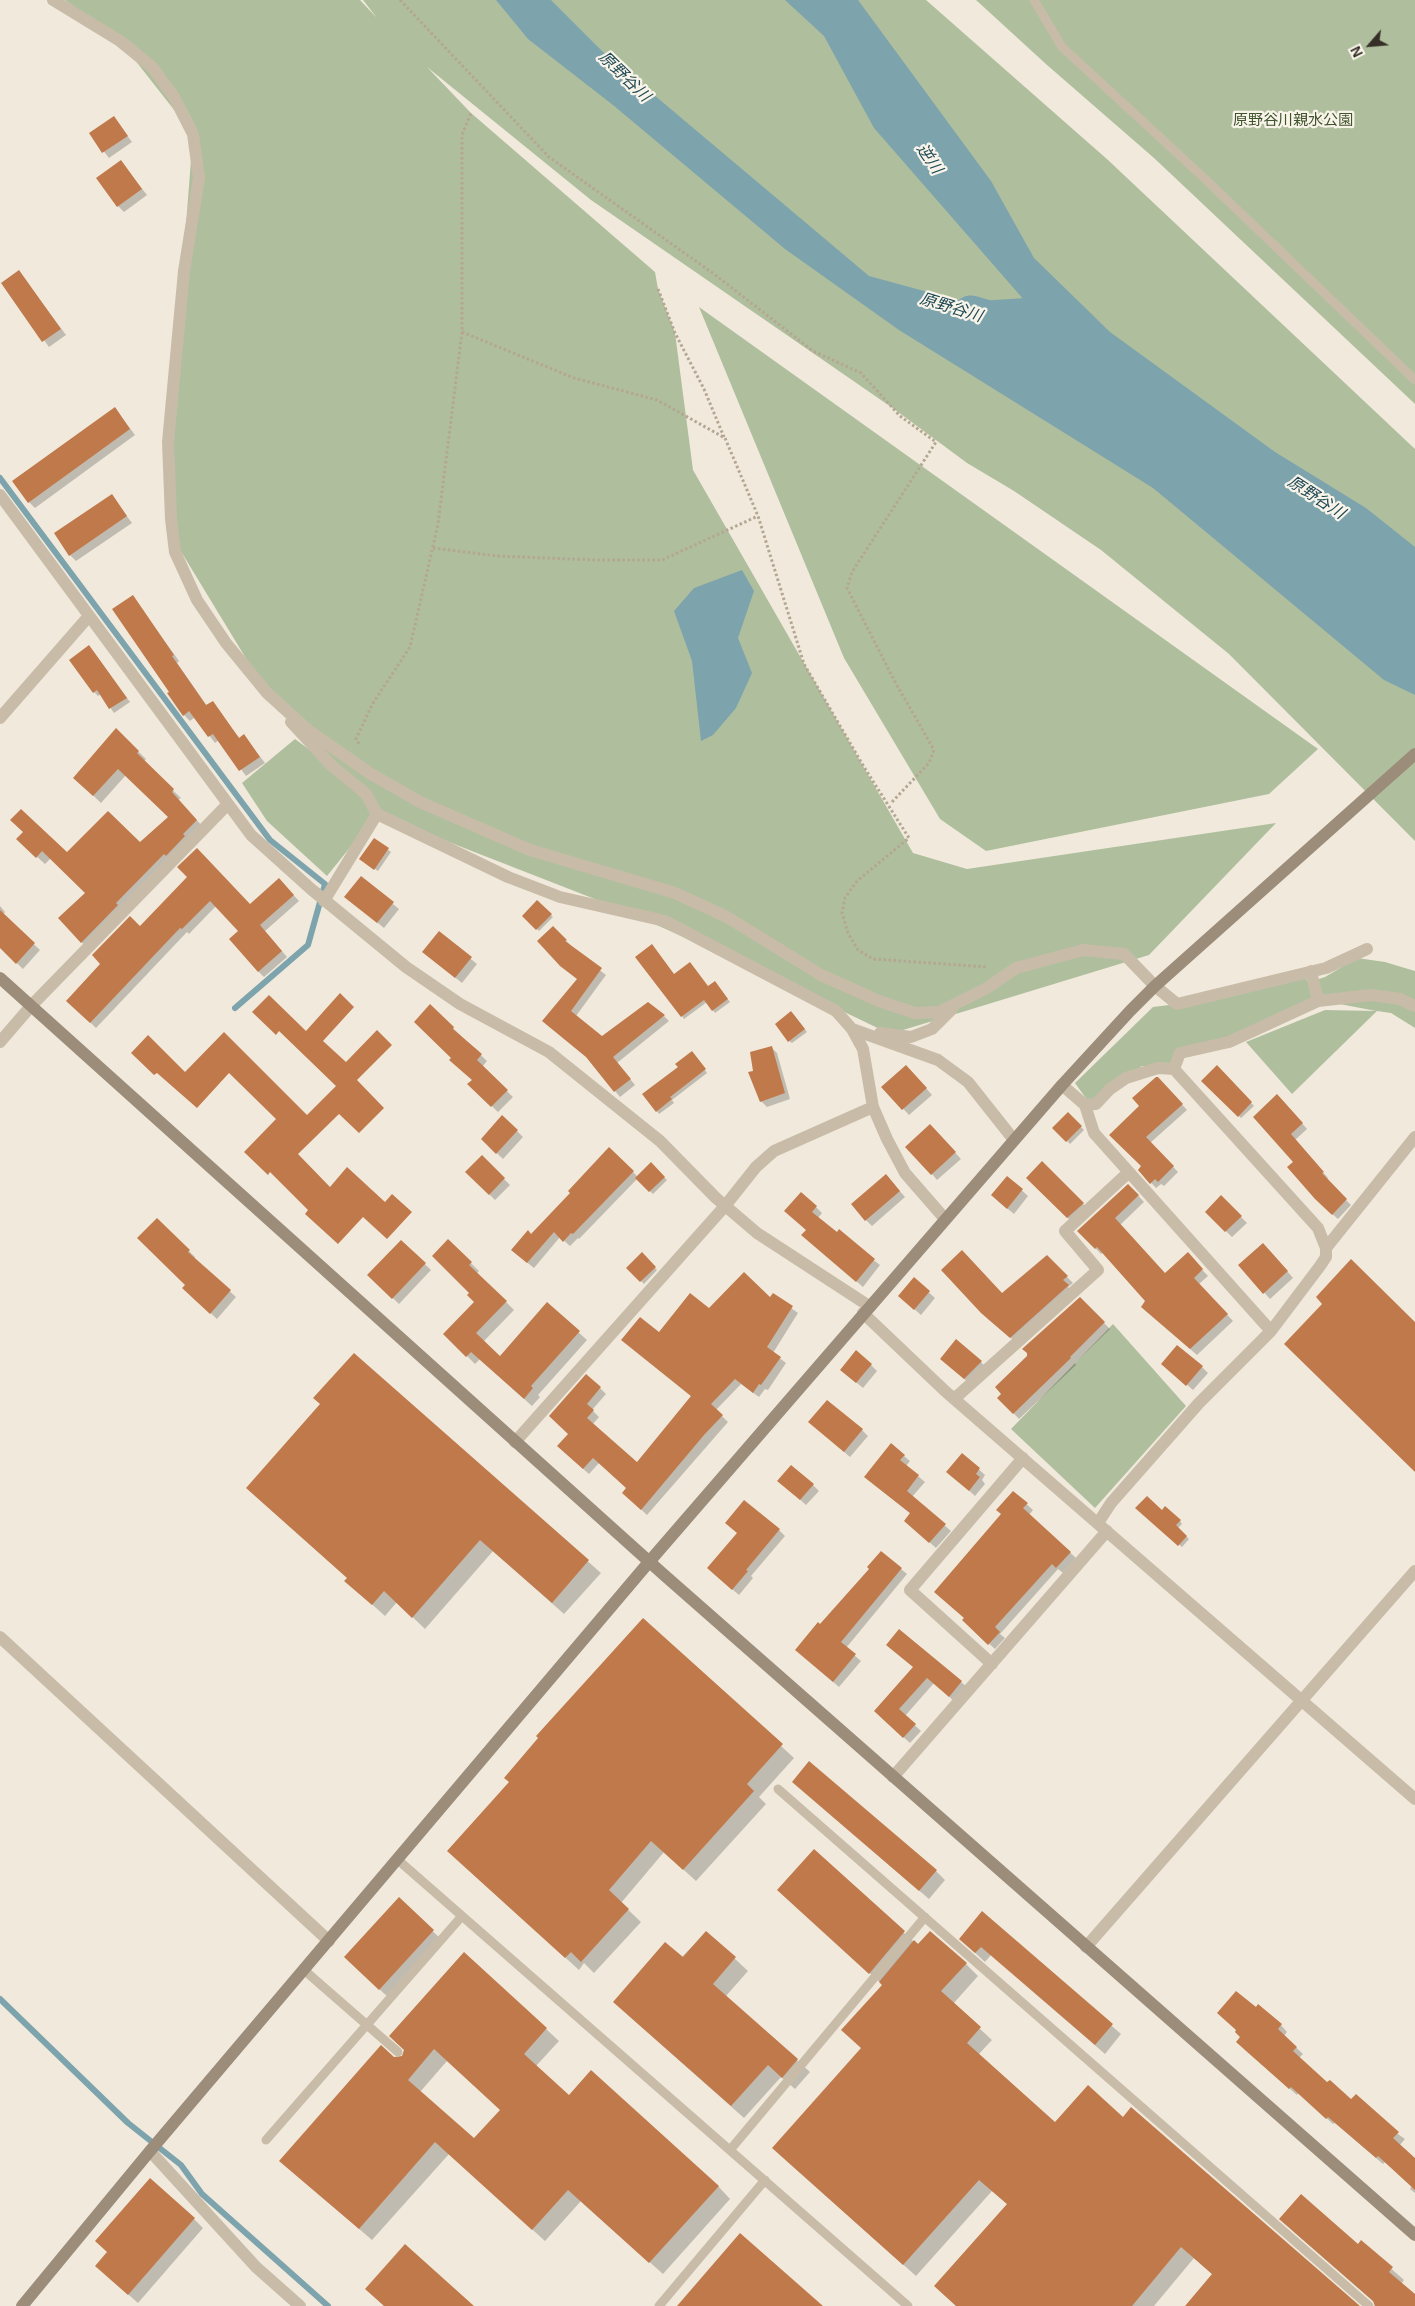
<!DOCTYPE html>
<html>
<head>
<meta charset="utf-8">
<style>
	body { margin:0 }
	#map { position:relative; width:1415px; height:2306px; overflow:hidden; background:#f1eadc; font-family:Arial,sans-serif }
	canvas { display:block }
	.north { position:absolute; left:1345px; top:20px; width:50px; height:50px; -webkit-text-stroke:4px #f9f4e9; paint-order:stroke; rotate:243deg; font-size:14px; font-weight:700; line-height:20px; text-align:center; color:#362f28 }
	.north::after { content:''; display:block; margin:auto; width:18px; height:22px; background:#362f28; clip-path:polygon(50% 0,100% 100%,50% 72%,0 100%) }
</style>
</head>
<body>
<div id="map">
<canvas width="1415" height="2306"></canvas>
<div class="north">N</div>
</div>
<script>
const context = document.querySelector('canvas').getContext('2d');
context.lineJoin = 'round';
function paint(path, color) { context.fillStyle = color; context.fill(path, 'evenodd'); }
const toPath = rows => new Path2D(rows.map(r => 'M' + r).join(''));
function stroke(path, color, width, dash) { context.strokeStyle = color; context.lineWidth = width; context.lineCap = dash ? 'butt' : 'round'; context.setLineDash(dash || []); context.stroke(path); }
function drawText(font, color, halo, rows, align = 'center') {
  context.font = font + ' Arial,"Noto Sans JP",sans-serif'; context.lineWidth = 4.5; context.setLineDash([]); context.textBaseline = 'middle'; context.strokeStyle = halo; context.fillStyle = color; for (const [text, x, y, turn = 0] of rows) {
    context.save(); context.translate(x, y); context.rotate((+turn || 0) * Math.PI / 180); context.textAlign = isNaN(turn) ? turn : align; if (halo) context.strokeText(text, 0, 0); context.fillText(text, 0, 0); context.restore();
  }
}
const green = toPath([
	[65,0,360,0,377,18,363,0,926,0,1108,160,1415,449,1415,841,1229,654,1101,550,1014,491,967,463,894,409,591,200,427,67,471,113,655,272,658,289,675,333,693,470,913,853,967,869,1276,823,1149,955,890,1034,776,979,628,912,377,814,327,876,267,821,242,783,295,739,333,767,267,693,174,540,174,380,193,134,120,41],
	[976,0,1415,0,1415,404,1154,158,1047,65],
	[699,307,1318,749,1269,794,986,851,940,819,844,658],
	[1357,958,1385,962,1415,971,1415,1028,1391,1013,1377,1011,1292,1094,1246,1042,1325,1010,1376,1011,1324,1001,1313,981,1325,977],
	[1303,973,1318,1001,1229,1042,1180,1053,1174,1069,1142,1066,1090,1104,1075,1083,1153,1007,1177,1004],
	[1113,1324,1186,1406,1095,1508,1011,1429]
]);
const water = toPath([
	[496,0,551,0,603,52,869,276,1045,324,874,128,824,36,785,0,858,0,991,181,1034,258,1110,332,1275,452,1366,508,1415,547,1415,695,1384,680,1153,488,899,330,785,249,613,105,528,39],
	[742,570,754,591,738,638,752,673,736,708,713,735,701,741,692,661,674,611,694,588]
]);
const shadow = toPath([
	[114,118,132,142,109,158,90,134],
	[121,162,147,195,124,212,118,206],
	[19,272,66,335,49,347,3,283],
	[115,408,135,435,35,508,29,502],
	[112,496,132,523,76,561,70,555],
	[132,596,179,661,177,663,207,706,212,703,240,739,244,736,265,763,246,776,219,740,215,743,195,717,190,721,184,715,171,692],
	[93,651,130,702,114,713,101,694,98,696,94,692],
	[116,730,146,759,143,762,181,798,178,800,204,828,89,950,59,918,87,893,51,858,45,864,26,847,67,854,140,843,169,817,126,775,101,803,75,778],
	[374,839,391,852,378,871,362,860],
	[189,877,250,905,285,886,299,901,265,931,287,957,264,977,258,971,240,931,216,906,189,934,187,932,96,1028,68,1001],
	[361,878,399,909,384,928,352,902],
	[537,902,553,917,539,931,524,916],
	[0,906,5,912,3,915,40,950,23,969,0,947],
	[553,927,578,953,606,975,576,1016,602,1038,664,1016,669,1021,617,1063,635,1085,620,1097,589,1059,544,1021,578,979,561,966],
	[439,933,477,964,462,983,430,957],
	[675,975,708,987,717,985,730,1002,715,1013,707,1002,684,1019,682,1016],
	[430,1006,487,1061,482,1067,513,1097,498,1112,469,1084,473,1080,452,1058],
	[794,1015,807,1032,792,1043,789,1041],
	[771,1047,777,1053,790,1099,767,1107,761,1101,755,1073],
	[695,1056,707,1073,672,1100,674,1103,659,1114,657,1111],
	[1217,1067,1254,1106,1241,1118,1203,1081],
	[912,1072,932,1095,909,1115,883,1087],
	[1163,1084,1187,1110,1150,1143,1178,1172,1164,1186,1161,1184,1156,1188,1139,1170,1143,1166,1140,1106],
	[1283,1101,1307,1129,1295,1140,1328,1178,1326,1180,1351,1205,1338,1219,1322,1205,1295,1162],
	[1068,1114,1084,1130,1070,1144,1054,1128],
	[517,1131,523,1137,503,1159,482,1139],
	[936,1132,961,1159,937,1180,932,1174],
	[609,1148,638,1177,651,1164,667,1180,653,1194,637,1179,579,1239,578,1238,570,1246,560,1237,534,1268,519,1256,532,1235,572,1193],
	[482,1157,510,1185,495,1200,467,1172],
	[1042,1163,1087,1208,1072,1222,1027,1178],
	[1007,1177,1028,1196,1014,1214,998,1201],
	[892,1182,905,1197,872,1226,866,1220],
	[1134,1191,1144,1202,1120,1225,1165,1275,1193,1260,1208,1276,1199,1284,1233,1321,1197,1355,1148,1312,1147,1301,1103,1253,1101,1254,1079,1231],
	[1221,1197,1247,1223,1232,1237,1206,1212],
	[816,1207,822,1213,818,1218,880,1265,863,1287,809,1241,807,1230,792,1217],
	[157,1219,195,1257,194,1259,236,1297,217,1319,190,1294],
	[401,1241,431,1270,399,1304,369,1275],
	[448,1241,479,1271,477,1273,514,1310,483,1342,500,1358,547,1304,587,1340,538,1395,540,1397,532,1406,480,1359,475,1364,445,1334,475,1302],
	[1269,1250,1293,1278,1270,1299,1240,1266],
	[642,1254,657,1270,644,1284,628,1268],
	[1047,1257,1073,1283,1068,1287,1073,1292,1017,1343,988,1319,1002,1295],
	[914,1279,935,1298,921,1315,906,1302],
	[773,1295,798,1313,773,1353,786,1363,768,1390,765,1389,759,1397,741,1384,716,1410,728,1422,647,1515,629,1498,628,1489,599,1463,589,1474,564,1452,570,1434,556,1422,600,1388,606,1394,592,1410,599,1417,593,1424,637,1464,692,1397,622,1340,659,1334,709,1310,770,1299],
	[1080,1299,1110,1329,1075,1363,1076,1365,1019,1419,999,1398,1028,1356],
	[354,1355,601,1573,564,1614,493,1551,425,1629,397,1602,385,1616,346,1581,348,1579,322,1404],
	[981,1362,986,1368,970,1384,947,1364],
	[871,1365,877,1371,863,1388,847,1375],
	[1202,1367,1208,1373,1193,1390,1169,1369],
	[816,1428,862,1430,868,1436,850,1457],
	[962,1454,985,1475,982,1480,985,1484,975,1496,954,1477],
	[904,1456,910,1461,906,1466,925,1482,912,1497,951,1531,936,1548,912,1527,911,1514,872,1483],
	[813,1485,819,1491,806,1505,785,1486],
	[1013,1492,1033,1510,1029,1515,1076,1558,1063,1573,1058,1569,1000,1634,1005,1638,995,1649,969,1626,965,1618,1003,1514],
	[1137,1508,1162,1512,1180,1521,1182,1524,1178,1528,1189,1539,1182,1547],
	[779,1530,785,1536,751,1576,753,1578,739,1595,714,1574],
	[901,1569,907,1574,846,1648,861,1661,839,1687,803,1656,820,1626],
	[644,1619,794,1758,759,1797,766,1804,696,1881,664,1852,621,1903,641,1922,594,1973,584,1963,579,1970,461,1863,511,1782],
	[914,1668,961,1682,967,1687,955,1702,934,1683,905,1716,921,1731,910,1743,881,1717],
	[793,1782,936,1871,945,1880,929,1899],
	[814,1851,914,1942,966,1964,978,1976,953,2004,992,2040,978,2055,1055,2124,1123,2118,1358,2306,1186,2306,1213,2275,1194,2258,1154,2306,956,2306,1008,2205,992,2191,916,2276,786,2160,863,2049,883,1985,791,1902],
	[399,1899,443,1941,389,1998,354,1966],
	[983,1913,1121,2034,1105,2054,991,1955,985,1962,970,1948],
	[706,1932,748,1971,726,1996,810,2072,795,2089,781,2077,744,2118,627,2014],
	[1281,2025,1287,2032,1284,2036,1303,2054,1299,2058,1327,2084,1405,2139,1399,2146,1415,2160,1415,2193,1410,2189,1412,2186,1385,2162,1383,2164,1335,2123,1333,2124,1298,2093,1297,2095,1244,2049],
	[546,2029,559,2041,536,2066,569,2097,718,2186,730,2199,663,2274,581,2201,545,2241,449,2154,372,2240,280,2161,394,2058,403,2058,405,2050],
	[447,2061,501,2110,474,2140,420,2092],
	[194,2219,203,2228,138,2303,106,2275,109,2253],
	[1293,2231,1358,2246,1361,2242,1404,2280,1401,2284,1415,2295,1415,2306,1375,2306,1374,2302]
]);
const stream = toPath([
	[0,478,270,840,325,884,308,945,235,1008],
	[0,1999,128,2123,181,2165,202,2194,328,2306]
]);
const river = toPath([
	[971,315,988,320,1035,317,1091,353]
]);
const building = toPath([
	[114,116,128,136,102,153,89,133],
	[121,160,142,189,117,207,96,178],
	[19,270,61,329,42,342,1,283],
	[115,407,130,429,28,503,12,481],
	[112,494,127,516,69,556,54,533],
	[133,595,174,655,172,656,206,705,213,701,239,738,244,734,260,757,239,771,213,734,208,737,189,711,183,716,167,693,169,692,112,609],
	[89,645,127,698,109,709,97,690,93,693,69,660],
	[116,728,139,751,137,753,174,789,172,792,197,820,183,834,185,836,166,856,164,854,116,903,118,905,81,943,58,918,85,893,42,851,36,858,16,839,23,832,10,820,21,809,67,852,108,811,140,842,168,817,118,769,93,796,73,778],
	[374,838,389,848,374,870,359,859],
	[197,848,250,904,279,878,294,895,260,925,282,951,258,972,229,939,238,931,210,901,182,929,180,928,90,1023,66,1001,100,964,92,955,130,916,140,926,187,877,177,867],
	[361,876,394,902,377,923,344,897],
	[537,900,552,914,536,930,522,916],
	[0,910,35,943,16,964,0,948],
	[553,926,567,940,565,941,602,968,571,1011,602,1036,648,1002,665,1015,613,1057,631,1079,614,1092,586,1057,542,1021,577,979,560,966,537,941],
	[439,931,472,957,455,978,422,952],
	[652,944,674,974,690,962,708,986,715,981,728,999,712,1011,704,1000,681,1017,635,957],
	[340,993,354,1007,323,1041,346,1062,377,1030,392,1045,357,1080,384,1108,359,1133,339,1114,298,1154,330,1187,347,1167,385,1202,392,1194,412,1212,387,1239,363,1217,338,1244,305,1214,308,1210,270,1172,268,1175,244,1152,276,1119,229,1073,197,1108,157,1073,154,1075,131,1053,148,1035,185,1072,224,1032,307,1115,336,1086,279,1031,276,1035,252,1012,269,995,306,1031],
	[430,1004,454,1027,453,1029,482,1054,477,1060,508,1090,491,1107,467,1084,472,1080,449,1060,451,1058,414,1022],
	[791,1011,805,1029,788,1042,775,1024],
	[772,1046,785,1093,760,1102,748,1072,753,1071,750,1052],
	[692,1051,706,1069,670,1097,672,1099,656,1112,642,1094,678,1067,675,1064],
	[906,1065,927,1088,902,1110,881,1087],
	[1217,1065,1252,1102,1238,1117,1201,1081],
	[1156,1077,1158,1077,1183,1104,1146,1137,1174,1166,1158,1182,1155,1179,1150,1184,1138,1170,1141,1166,1109,1135,1139,1106,1132,1098],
	[1277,1094,1303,1123,1291,1134,1324,1172,1322,1173,1347,1199,1332,1215,1315,1199,1287,1167,1293,1162,1253,1117],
	[1068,1112,1082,1126,1066,1142,1052,1128],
	[502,1115,518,1130,496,1154,481,1139],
	[930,1124,956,1152,931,1175,905,1147],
	[609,1147,634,1171,573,1234,571,1233,563,1242,554,1232,527,1263,511,1250,528,1230,531,1234,570,1193,568,1191],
	[482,1155,505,1178,489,1195,465,1172],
	[1042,1161,1084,1203,1067,1218,1026,1178],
	[651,1162,665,1177,649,1192,635,1178],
	[886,1174,900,1191,865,1221,851,1204],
	[1007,1176,1023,1189,1007,1209,991,1195],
	[1128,1184,1139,1195,1115,1218,1165,1273,1188,1252,1203,1269,1194,1278,1228,1314,1190,1349,1141,1307,1145,1301,1097,1247,1095,1249,1077,1231],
	[801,1192,817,1206,812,1212,837,1232,839,1229,875,1259,856,1282,801,1235,806,1230,784,1211],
	[1221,1195,1242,1216,1225,1232,1205,1212],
	[157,1218,190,1250,188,1252,231,1290,210,1314,182,1288,185,1285,137,1238],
	[448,1239,472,1262,469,1265,507,1301,476,1333,500,1356,547,1302,580,1331,531,1386,533,1388,524,1399,471,1352,466,1357,443,1334,474,1302,467,1295,469,1293,432,1256],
	[401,1240,426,1263,392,1299,367,1275],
	[1263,1243,1288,1271,1263,1294,1238,1265],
	[962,1250,1002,1293,1047,1255,1068,1276,1063,1280,1069,1285,1010,1338,981,1313,941,1270],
	[642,1252,656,1267,640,1282,626,1268],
	[1351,1259,1415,1322,1415,1472,1284,1344,1322,1304,1316,1297],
	[744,1272,770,1297,773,1293,793,1306,767,1347,781,1357,761,1385,759,1384,753,1393,735,1379,711,1404,723,1415,704,1435,641,1510,622,1493,626,1488,593,1458,583,1469,557,1446,568,1434,549,1416,586,1374,601,1387,587,1404,594,1410,587,1418,637,1462,691,1396,621,1340,640,1317,659,1332,690,1293,709,1308],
	[914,1277,930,1291,914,1310,898,1296],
	[1080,1297,1105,1322,1070,1357,1071,1358,1013,1414,997,1398,1001,1394,995,1387,1027,1356,1027,1353,1022,1349],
	[956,1339,982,1361,964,1379,940,1359],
	[1177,1345,1203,1366,1186,1386,1161,1364],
	[856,1350,872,1364,856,1383,840,1370],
	[354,1353,589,1560,552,1603,480,1540,412,1618,384,1591,372,1605,344,1581,347,1578,246,1488,320,1404,313,1398],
	[827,1400,863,1429,844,1452,808,1422],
	[891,1443,905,1455,900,1460,919,1475,907,1491,946,1524,929,1543,904,1521,910,1513,864,1477],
	[962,1453,980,1468,976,1474,980,1477,969,1491,946,1472],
	[791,1465,814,1484,800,1500,777,1481],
	[1013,1491,1028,1503,1023,1508,1071,1552,1056,1568,1052,1564,995,1627,1000,1632,988,1645,962,1620,964,1618,934,1592,1001,1514,996,1510],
	[1147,1496,1162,1510,1165,1506,1181,1520,1176,1525,1187,1536,1178,1546,1135,1508],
	[744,1500,780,1529,746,1570,748,1571,732,1590,707,1568,737,1533,725,1523],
	[881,1551,902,1568,841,1642,856,1654,833,1682,795,1650,818,1622,820,1624,869,1569,867,1567],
	[643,1618,783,1744,747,1784,754,1791,683,1870,651,1841,609,1890,629,1909,581,1962,571,1952,565,1958,447,1851,509,1782,504,1778,538,1738,536,1736],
	[899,1629,962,1681,949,1697,927,1678,899,1709,916,1724,903,1738,874,1711,913,1667,886,1645],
	[809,1761,937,1870,919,1891,792,1782],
	[814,1849,905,1931,869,1974,777,1890],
	[399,1897,434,1930,379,1990,344,1957],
	[982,1911,1113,2024,1095,2045,981,1947,975,1953,959,1939],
	[706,1931,736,1957,713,1984,798,2059,782,2078,768,2065,731,2106,613,2002,665,1942,683,1957],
	[930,1931,967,1963,941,1991,981,2027,967,2043,1055,2122,1088,2085,1123,2117,1131,2107,1360,2306,1185,2306,1212,2274,1181,2247,1132,2306,956,2306,934,2286,1007,2204,979,2180,903,2265,772,2148,861,2048,841,2030,882,1985,879,1982,914,1940,918,1944],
	[464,1952,547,2028,524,2054,569,2095,591,2070,719,2186,649,2263,568,2190,532,2230,435,2142,359,2229,279,2161,381,2045,394,2057,402,2056,404,2050,389,2036],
	[434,2049,500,2110,474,2138,408,2080],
	[1236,1991,1256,2007,1258,2004,1282,2024,1278,2029,1297,2047,1293,2051,1327,2082,1330,2080,1351,2099,1356,2094,1399,2132,1393,2138,1415,2158,1415,2190,1378,2156,1376,2158,1328,2117,1326,2119,1291,2087,1289,2089,1236,2042,1240,2037,1235,2032,1236,2030,1217,2013],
	[150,2178,195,2218,128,2295,95,2266,107,2252,95,2241],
	[1301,2194,1358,2244,1361,2240,1393,2267,1389,2272,1415,2294,1415,2306,1375,2306,1373,2301,1279,2219],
	[740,2233,823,2306,677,2306],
	[405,2244,474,2306,384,2306,365,2289]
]);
const path = toPath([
	[400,0,549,157,714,274,813,351,861,373,900,416,936,442,852,572,847,588,894,680,934,750,929,763,892,802],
	[658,289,675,333,704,389,724,437],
	[462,332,574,378,657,400,725,438,758,516,804,664,864,767,909,838,857,881,845,898,842,913,848,933,858,950,873,959,988,967],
	[433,548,497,556,595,560,662,560,758,516],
	[359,744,356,739,373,703,410,647,438,524,462,332,462,135,471,113]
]);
const lane = toPath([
	[1034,0,1062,47,1203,177,1415,380],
	[778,1789,1369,2306],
	[398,1860,908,2306],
	[304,1970,398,2052],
	[266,2140,462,1916],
	[730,2150,925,1917],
	[659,2306,765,2180]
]);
const street = toPath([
	[53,0,120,41,152,67,174,97,193,134,199,178,184,271,168,442,171,519,175,552,197,600,226,643,267,693,309,731,371,774,420,802,530,850,675,893,727,917,821,975,879,1001,915,1013,939,1012,987,988,1016,968,1083,950,1124,954,1155,986,1177,1004,1326,968,1367,949],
	[0,495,251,835,311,889,406,967,460,1004,549,1052,660,1141,716,1198,757,1233,869,1306],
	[0,718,89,616],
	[291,722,331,765,366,794,377,814],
	[324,901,377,814,508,877,560,897,665,921,836,1011,852,1029,863,1049,873,1107,887,1139,905,1173,945,1219],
	[1311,971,1318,1001],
	[852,1029,938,1060,968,1082,1014,1140],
	[880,1033,911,1037,932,1029,952,1009],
	[0,1042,31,1006,228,804],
	[1174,1069,1180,1053,1229,1042,1318,1001,1371,995,1400,999,1415,1006],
	[1062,1085,1085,1105,1096,1104,1110,1089,1126,1078,1158,1068,1174,1069,1318,1228,1326,1248,1326,1257,1320,1266,1271,1331,1199,1403,1111,1503,1098,1523],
	[1085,1105,1094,1133,1271,1331],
	[1326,1248,1415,1137],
	[863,1313,945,1391,1415,1799],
	[954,1399,1098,1270,1065,1231,1129,1172],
	[515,1442,725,1206,756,1167,774,1151,873,1107],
	[0,1637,329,1941],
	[992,1664,910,1590,1023,1458],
	[893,1777,1107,1531],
	[1086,1947,1415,1571],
	[150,2151,256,2267,300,2306]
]);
const secondary = toPath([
	[0,978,663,1574,1415,2235],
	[22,2306,150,2151,649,1562,1062,1085,1130,1011,1155,986,1415,754]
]);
const parkNames = [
	["原野谷川親水公園",1293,121]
];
const waterNames = [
	["原野谷川",624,77,44],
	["逆川",929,159,56],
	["原野谷川",951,308,17],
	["原野谷川",1316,498,33]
];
paint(green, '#afbf9d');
paint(water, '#7da3ad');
paint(shadow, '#0003');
stroke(stream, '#7da3ad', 6);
stroke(river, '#7da3ad', 39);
paint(building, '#c0794b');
stroke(path, '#b4a693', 3, [2.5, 2.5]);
stroke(lane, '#c8bca9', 9);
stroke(street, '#c8bca9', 12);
stroke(secondary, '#9c8c7a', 12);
drawText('15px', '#3f532d', '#f9f4e9', parkNames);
drawText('italic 16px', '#204a55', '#f9f4e9', waterNames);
</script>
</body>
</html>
